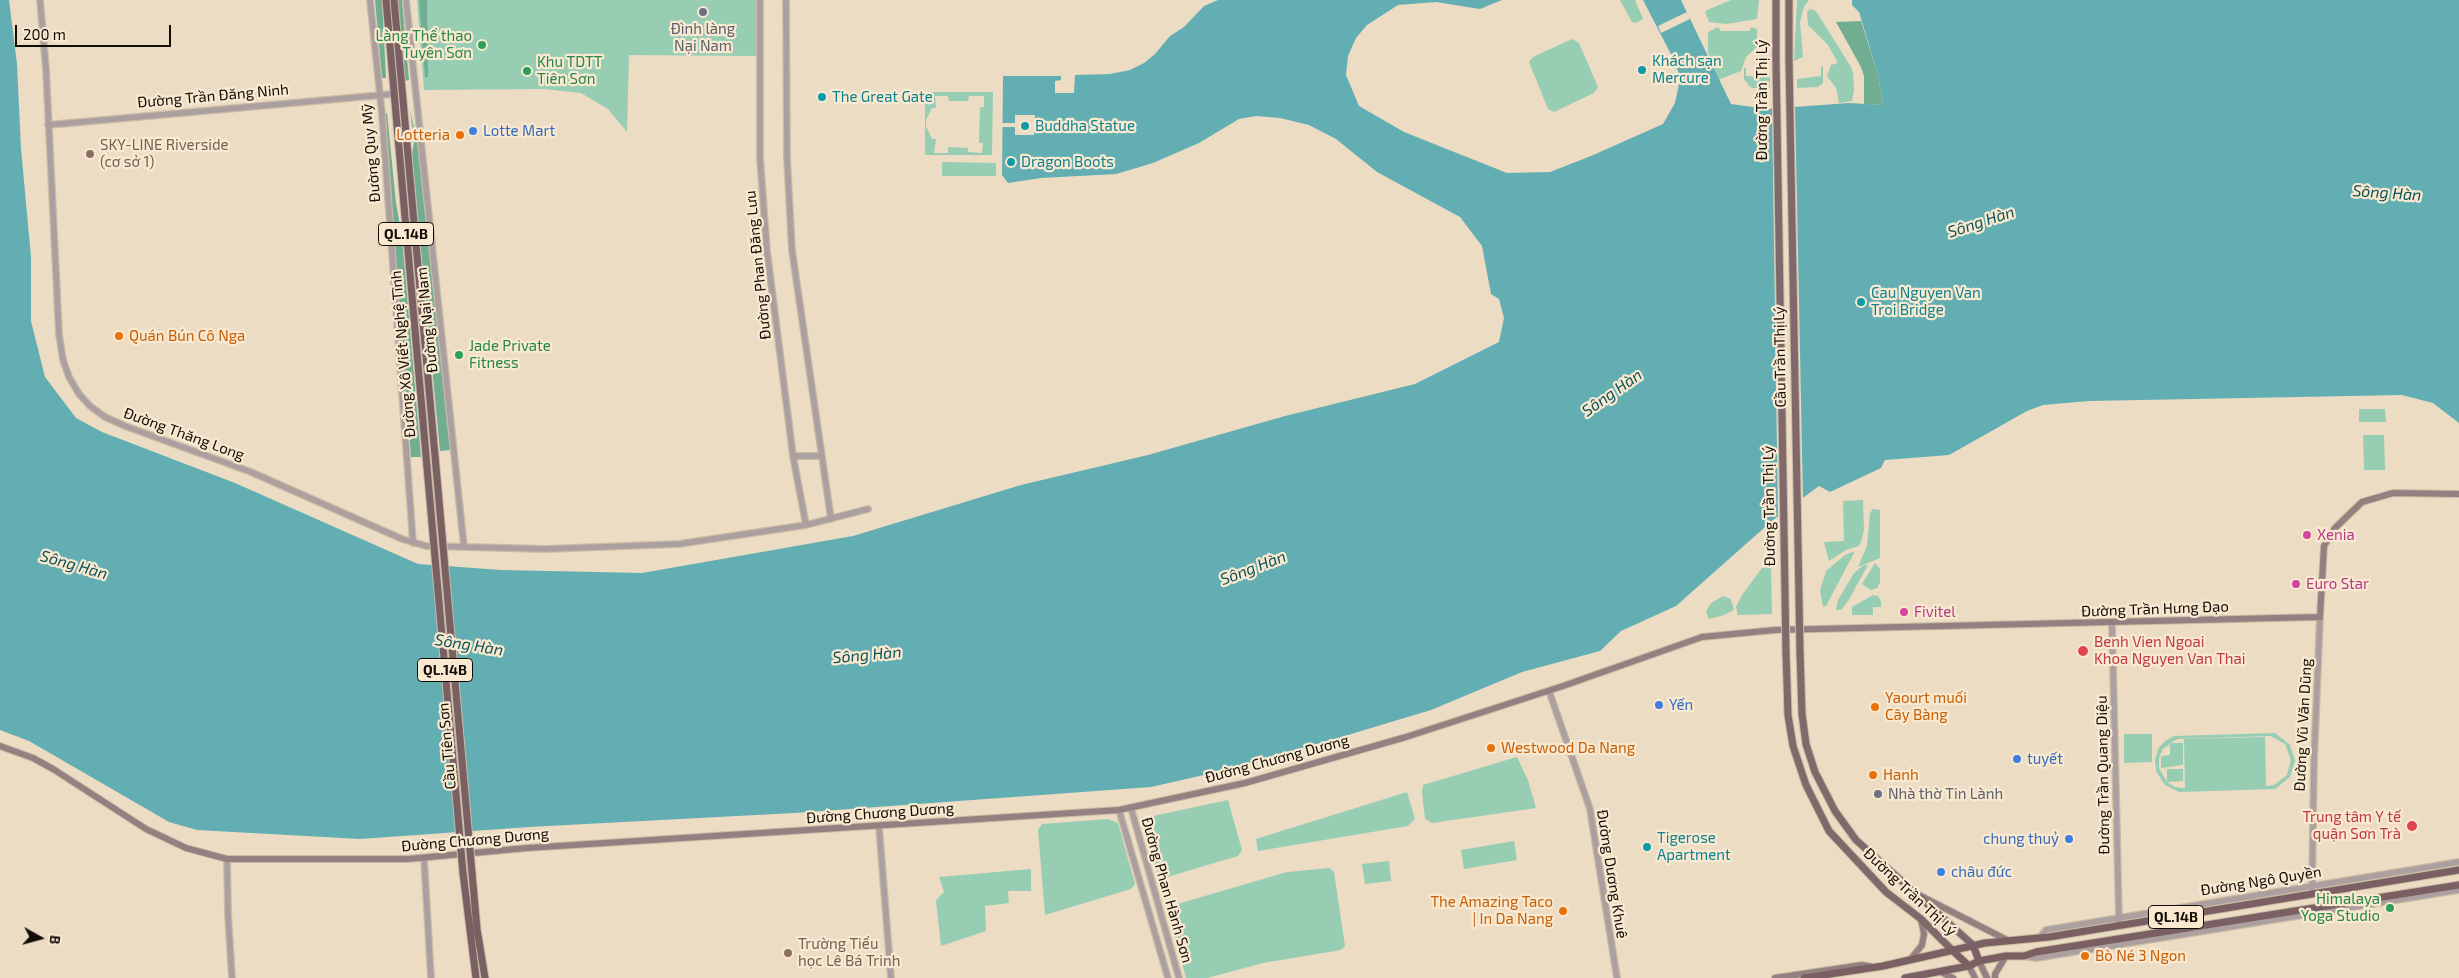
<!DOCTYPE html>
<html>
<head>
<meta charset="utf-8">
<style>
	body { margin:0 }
	#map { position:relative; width:2459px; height:978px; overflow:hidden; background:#ecdcc4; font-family:"Exo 2",sans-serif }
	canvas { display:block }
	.north { position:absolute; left:15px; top:913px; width:50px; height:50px; -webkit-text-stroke:4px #f9e9d1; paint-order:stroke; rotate:97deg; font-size:14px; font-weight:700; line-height:20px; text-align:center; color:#110c05 }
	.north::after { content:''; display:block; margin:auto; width:18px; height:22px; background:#110c05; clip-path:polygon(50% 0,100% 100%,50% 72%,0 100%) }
	.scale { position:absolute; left:15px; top:25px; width:156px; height:22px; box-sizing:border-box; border:2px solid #110c05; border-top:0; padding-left:6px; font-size:15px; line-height:18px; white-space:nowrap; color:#110c05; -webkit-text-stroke:4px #f9e9d1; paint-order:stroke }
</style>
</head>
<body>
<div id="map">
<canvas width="2459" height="978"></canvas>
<div class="north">B</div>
<div class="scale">200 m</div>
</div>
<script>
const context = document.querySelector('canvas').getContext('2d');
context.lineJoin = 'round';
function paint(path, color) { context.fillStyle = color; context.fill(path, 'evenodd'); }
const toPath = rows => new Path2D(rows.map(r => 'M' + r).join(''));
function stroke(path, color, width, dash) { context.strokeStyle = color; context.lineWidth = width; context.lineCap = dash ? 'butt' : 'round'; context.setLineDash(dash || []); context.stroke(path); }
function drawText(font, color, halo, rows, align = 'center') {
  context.font = font + ' "Exo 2",sans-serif'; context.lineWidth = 4.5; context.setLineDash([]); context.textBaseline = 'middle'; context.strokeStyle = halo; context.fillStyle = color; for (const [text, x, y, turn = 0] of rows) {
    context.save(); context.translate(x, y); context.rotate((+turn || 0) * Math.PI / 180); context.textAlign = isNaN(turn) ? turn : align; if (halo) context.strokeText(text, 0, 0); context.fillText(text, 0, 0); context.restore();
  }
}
const green = toPath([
	[417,0,757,0,756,56,629,55,627,132,608,109,581,93,544,89,424,90],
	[1620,0,1635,0,1643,19,1636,23,1632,22],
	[1731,0,1759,0,1757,19,1726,24,1709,22,1705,12,1707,10],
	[1797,0,1809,0,1804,7,1800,22,1803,57,1794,61],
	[1810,9,1816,11,1851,67,1853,73,1854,90,1852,101,1839,103,1836,88,1827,76,1831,65,1838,63,1828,45,1808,25,1807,12],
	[1718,27,1721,31,1750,31,1751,27,1757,29,1757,47,1746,57,1741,71,1718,80,1708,52,1708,32],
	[1572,39,1579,43,1598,87,1594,93,1554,112,1548,109,1529,62,1533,57],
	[1823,66,1823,83,1818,87,1797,88,1797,79,1821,76,1821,67],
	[1744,68,1746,68,1746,76,1770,77,1770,88,1752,88,1749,86,1744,79],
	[925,92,993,92,992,155,925,155],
	[935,96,948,96,949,101,968,101,969,96,984,96,984,107,980,107,979,143,983,143,982,153,968,152,968,148,948,147,948,153,934,153,936,139,932,139,926,126,926,120,932,108,936,108],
	[942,162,996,163,996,176,942,176],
	[2359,409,2385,409,2386,422,2359,422],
	[2363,435,2384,435,2385,470,2364,470],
	[1863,500,1864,530,1861,542,1859,546,1846,550,1829,561,1824,542,1844,541,1843,501],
	[1873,509,1880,510,1880,558,1858,567,1867,546,1870,513],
	[1855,551,1826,606,1823,607,1820,590,1826,571,1845,555],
	[1875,563,1880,569,1880,583,1877,588,1871,590,1862,584],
	[1864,565,1868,565,1848,601,1841,610,1836,610,1838,600,1854,573],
	[1771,567,1772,614,1738,615,1736,607,1742,595,1762,568],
	[1873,595,1878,596,1881,601,1881,607,1873,607,1873,615,1852,615,1852,607],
	[1723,596,1731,599,1734,610,1724,615,1709,619,1706,611,1711,603],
	[2275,733,2290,745,2295,761,2290,777,2275,789,2179,792,2165,785,2156,771,2155,760,2158,749,2165,741,2174,736],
	[2271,736,2285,744,2291,760,2287,775,2274,785,2266,786,2265,737,2184,739,2185,788,2175,787,2167,782,2183,781,2183,769,2167,769,2167,782,2159,768,2159,758,2163,749,2177,739],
	[2124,734,2152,734,2152,762,2124,763],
	[2170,743,2183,743,2183,765,2161,768,2161,756,2170,755],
	[1517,757,1528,780,1536,808,1432,823,1425,819,1422,792,1423,785],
	[1407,792,1415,819,1408,826,1258,851,1256,839],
	[1228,800,1242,850,1238,856,1167,877,1158,873,1143,826,1153,816],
	[1108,819,1118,823,1135,884,1131,889,1045,915,1038,830,1042,824],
	[1514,841,1517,860,1464,869,1461,850],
	[1389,861,1391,881,1365,884,1362,864],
	[1329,868,1334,872,1345,946,1341,950,1263,963,1207,978,1186,978,1170,920,1169,910,1174,905,1287,872],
	[1031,869,1031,891,1008,891,1009,903,985,906,986,931,941,946,936,900,944,892,939,877]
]);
const forest = toPath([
	[375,0,382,0,386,78,382,78],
	[398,0,402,0,409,80,405,81],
	[419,0,427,0,428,77,425,77],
	[1861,21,1878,75,1883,105,1864,104,1864,76,1861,67,1836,22],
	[410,110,420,155,451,450,440,451,412,154,414,142],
	[387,113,396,203,402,237,421,457,411,457,385,114]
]);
const water = toPath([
	[0,0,9,0,17,64,21,149,31,257,31,321,45,377,76,418,102,432,235,483,418,564,501,570,642,573,853,536,1021,485,1148,455,1285,416,1415,384,1499,342,1504,318,1499,299,1491,294,1482,246,1460,217,1377,172,1336,139,1309,125,1280,118,1256,116,1239,119,1199,143,1153,163,1116,174,1041,178,1008,183,1002,175,1003,76,1061,76,1061,80,1055,81,1055,93,1074,93,1075,75,1110,74,1130,70,1144,63,1155,54,1170,36,1184,27,1204,6,1218,0,1502,0,1480,9,1436,2,1398,5,1367,25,1356,38,1348,56,1346,75,1359,106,1404,132,1507,173,1550,172,1591,156,1663,124,1675,103,1680,79,1676,64,1643,0,1681,0,1731,104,1767,109,1849,103,1883,105,1878,75,1859,12,1852,5,1852,0,2459,0,2459,423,2433,403,2402,395,2089,401,2043,405,2027,411,1949,455,1885,460,1881,468,1830,492,1819,486,1773,520,1676,606,1621,631,1600,651,1522,672,1431,710,1248,765,1151,787,794,813,529,827,360,839,197,830,169,822,29,741,0,730]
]);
const pier = toPath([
	[1687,12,1690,19,1661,33,1658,26],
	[1795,104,1803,501,1778,520,1772,106],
	[1015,115,1035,115,1034,135,1015,135,1015,127,1002,127,1002,123,1015,123]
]);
const tertiary = toPath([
	[40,0,46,69,59,334,63,360,69,377,79,394,90,406,105,417,125,426,251,472,402,539,426,546,546,549,679,544,806,525,868,509],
	[370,0,382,114,413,543],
	[406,0,464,547],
	[760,0,760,158,767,251,793,456,806,525],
	[786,0,787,158,792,250,831,519],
	[48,125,393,94],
	[793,456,820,456],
	[2112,624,2119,921],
	[1549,691,1590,809,1617,978],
	[1131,808,1179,978],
	[1119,810,1168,978],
	[879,826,891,978],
	[424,858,431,978],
	[227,859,228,914,232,978],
	[2312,890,2314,761,2320,617],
	[2040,937,2046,930,2459,862],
	[2024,956,2036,958,2459,890]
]);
const secondary = toPath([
	[0,746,33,758,53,769,146,829,186,848,227,859,408,859,527,848,1119,810,1245,783,1406,737,1563,686,1702,637,1775,630,2320,617,2324,546,2335,528,2362,502,2393,493,2459,494],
	[1919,895,2007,940],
	[1910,960,1922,945,1924,934,1921,919],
	[1979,961,1987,978],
	[1969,966,1975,978],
	[1941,972,1953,978],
	[1775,978,1862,965,1873,967],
	[1995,978,1995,974,2006,956]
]);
const primary = toPath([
	[1789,0,1789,61],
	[1776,61,1776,0],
	[1786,652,1788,715,1793,746,1806,785,1829,831,1886,892,1921,919,1952,950],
	[1800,652,1802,714,1806,744,1815,772,1835,811,1856,840,1973,945]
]);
const trunk = toPath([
	[386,0,427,467],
	[394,0,436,467],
	[463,873,476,978],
	[472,873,477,929,485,978],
	[1973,945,1979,961],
	[1952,950,1969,966],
	[1804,978,1883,966,1985,943,2049,937,2459,870],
	[1905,978,1969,966,1979,961,2006,956,2024,956,2036,952,2459,885]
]);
const primaryBridge = toPath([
	[1776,61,1786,652],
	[1789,61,1800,652]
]);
const trunkBridge = toPath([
	[427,467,463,873],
	[436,467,472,873]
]);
const markers = [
	[703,12,5,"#6b7280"],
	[482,45,5,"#2e9e5b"],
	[1642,70,5,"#0f9aa8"],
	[527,71,5,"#2e9e5b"],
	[822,97,5,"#0f9aa8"],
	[1025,126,5,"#0f9aa8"],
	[473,131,5,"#3f7fe0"],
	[460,135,5,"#e8710a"],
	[90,154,5,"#8d6e63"],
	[1011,162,5,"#0f9aa8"],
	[1861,302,5,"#0f9aa8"],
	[119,336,5,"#e8710a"],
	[459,355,5,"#2e9e5b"],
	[2307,535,5,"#d1479c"],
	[2296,584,5,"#d1479c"],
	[1904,612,5,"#d1479c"],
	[2083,651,6,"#e0444e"],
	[1659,705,5,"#3f7fe0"],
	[1875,707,5,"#e8710a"],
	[1491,748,5,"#e8710a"],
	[2017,759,5,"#3f7fe0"],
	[1873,775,5,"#e8710a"],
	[1878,794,5,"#6b7280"],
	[2412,826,6,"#e0444e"],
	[2069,839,5,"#3f7fe0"],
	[1647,847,5,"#0f9aa8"],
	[1941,872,5,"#3f7fe0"],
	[2390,908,5,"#2e9e5b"],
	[1563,911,5,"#e8710a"],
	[788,953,5,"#8d6e63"],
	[2085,956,5,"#e8710a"]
];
const shields = [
	[406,234,55],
	[445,670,55],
	[2176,917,55]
];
const shieldNames = [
	["QL.14B",406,234],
	["QL.14B",445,670],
	["QL.14B",2176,917]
];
const worshipNames = [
	["Đình làng",703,29],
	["Nại Nam",703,46],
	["Nhà thờ Tin Lành",1888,794,"left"]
];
const leisureNames = [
	["Làng Thể thao",472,36],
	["Tuyên Sơn",472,53],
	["Khu TDTT",537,62,"left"],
	["Tiên Sơn",537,79,"left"],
	["Jade Private",469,346,"left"],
	["Fitness",469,363,"left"],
	["Himalaya",2380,899],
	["Yoga Studio",2380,916]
];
const cultureNames = [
	["Khách sạn",1652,61],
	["Mercure",1652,78],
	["The Great Gate",832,97],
	["Buddha Statue",1035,126],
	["Dragon Boots",1021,162],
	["Cau Nguyen Van",1871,293],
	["Troi Bridge",1871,310],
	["Tigerose",1657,838],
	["Apartment",1657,855]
];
const streetNames = [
	["Đường Trần Đăng Ninh",213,96,-5],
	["Đường Trần Thị Lý",1762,100,-90],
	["Đường Quy Mỹ",371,153,-95],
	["Đường Phan Đăng Lưu",758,265,-96],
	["Đường Nại Nam",427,320,-96],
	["Đường Xô Viết Nghệ Tĩnh",403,354,-95],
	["Cầu Trần Thị Lý",1780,357,-91],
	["Đường Thăng Long",184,434,20],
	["Đường Trần Thị Lý",1769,506,-91],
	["Đường Trần Hưng Đạo",2155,609,-2],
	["Đường Vũ Văn Dũng",2303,725,-87],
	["Cầu Tiên Sơn",447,746,-95],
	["Đường Chương Dương",1277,759,-15],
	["Đường Trần Quang Diệu",2103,775,-91],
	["Đường Chương Dương",880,813,-4],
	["Đường Chương Dương",475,840,-5],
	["Đường Dương Khuê",1612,874,81],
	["Đường Ngô Quyền",2261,881,-9],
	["Đường Phan Hành Sơn",1167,890,74],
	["Đường Trần Thị Lý",1910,892,43]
];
const shopNames = [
	["Lotte Mart",483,131],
	["Yến",1669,705],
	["tuyết",2027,759],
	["chung thuỷ",2059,839,"right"],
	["châu đức",1951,872]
];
const foodNames = [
	["Lotteria",450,135,"right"],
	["Quán Bún Cô Nga",129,336],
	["Yaourt muối",1885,698],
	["Cây Bàng",1885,715],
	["Westwood Da Nang",1501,748],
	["Hanh",1883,775],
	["The Amazing Taco",1553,902,"right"],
	["| In Da Nang",1553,919,"right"],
	["Bò Né 3 Ngon",2095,956]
];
const educationNames = [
	["SKY-LINE Riverside",100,145],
	["(cơ sở 1)",100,162],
	["Trường Tiểu",798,944],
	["học Lê Bá Trinh",798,961]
];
const hotelNames = [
	["Xenia",2317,535],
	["Euro Star",2306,584],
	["Fivitel",1914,612]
];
const healthNames = [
	["Benh Vien Ngoai",2094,642],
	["Khoa Nguyen Van Thai",2094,659],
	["Trung tâm Y tế",2401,817,"right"],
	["quận Sơn Trà",2401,834,"right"]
];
const waterNames = [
	["Sông Hàn",2387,193,4],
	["Sông Hàn",1981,222,-18],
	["Sông Hàn",1612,393,-35],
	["Sông Hàn",74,565,16],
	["Sông Hàn",1253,568,-21],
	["Sông Hàn",469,645,9],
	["Sông Hàn",867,655,-5]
];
paint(green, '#97cdb3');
paint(forest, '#71ad91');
paint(water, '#62aeb2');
paint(pier, '#ecdcc4');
stroke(tertiary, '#c9bba5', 8);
stroke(secondary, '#c9bba5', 8);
stroke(primary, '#c9bba5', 9);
stroke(trunk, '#c9bba5', 9);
stroke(tertiary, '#ac9f9f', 5.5);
stroke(secondary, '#948081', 6);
stroke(primary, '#81696b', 7);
stroke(trunk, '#7a6062', 7);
stroke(primaryBridge, '#c9bba5', 9, []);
stroke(trunkBridge, '#c9bba5', 9, []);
stroke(primaryBridge, '#81696b', 7);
stroke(trunkBridge, '#7a6062', 7);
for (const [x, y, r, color] of markers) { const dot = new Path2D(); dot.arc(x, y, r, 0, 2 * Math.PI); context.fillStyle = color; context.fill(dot); stroke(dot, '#f9e9d1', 2); }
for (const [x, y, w] of shields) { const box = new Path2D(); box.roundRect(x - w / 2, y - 11.5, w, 23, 4); context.fillStyle = '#f9e9d1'; context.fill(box); stroke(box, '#110c05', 1); }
drawText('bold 14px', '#110c05', null, shieldNames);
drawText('15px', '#5b616d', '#f9e9d1', worshipNames);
drawText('15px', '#27864d', '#f9e9d1', leisureNames, 'right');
drawText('15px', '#0d838f', '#f9e9d1', cultureNames, 'left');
drawText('15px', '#110c05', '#f9e9d1', streetNames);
drawText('15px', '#366cbe', '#f9e9d1', shopNames, 'left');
drawText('15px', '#c56008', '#f9e9d1', foodNames, 'left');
drawText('15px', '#785e54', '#f9e9d1', educationNames, 'left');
drawText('15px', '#b23c85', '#f9e9d1', hotelNames, 'left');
drawText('15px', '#be3a42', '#f9e9d1', healthNames, 'left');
drawText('italic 16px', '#0d5255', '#f9e9d1', waterNames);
</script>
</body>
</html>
